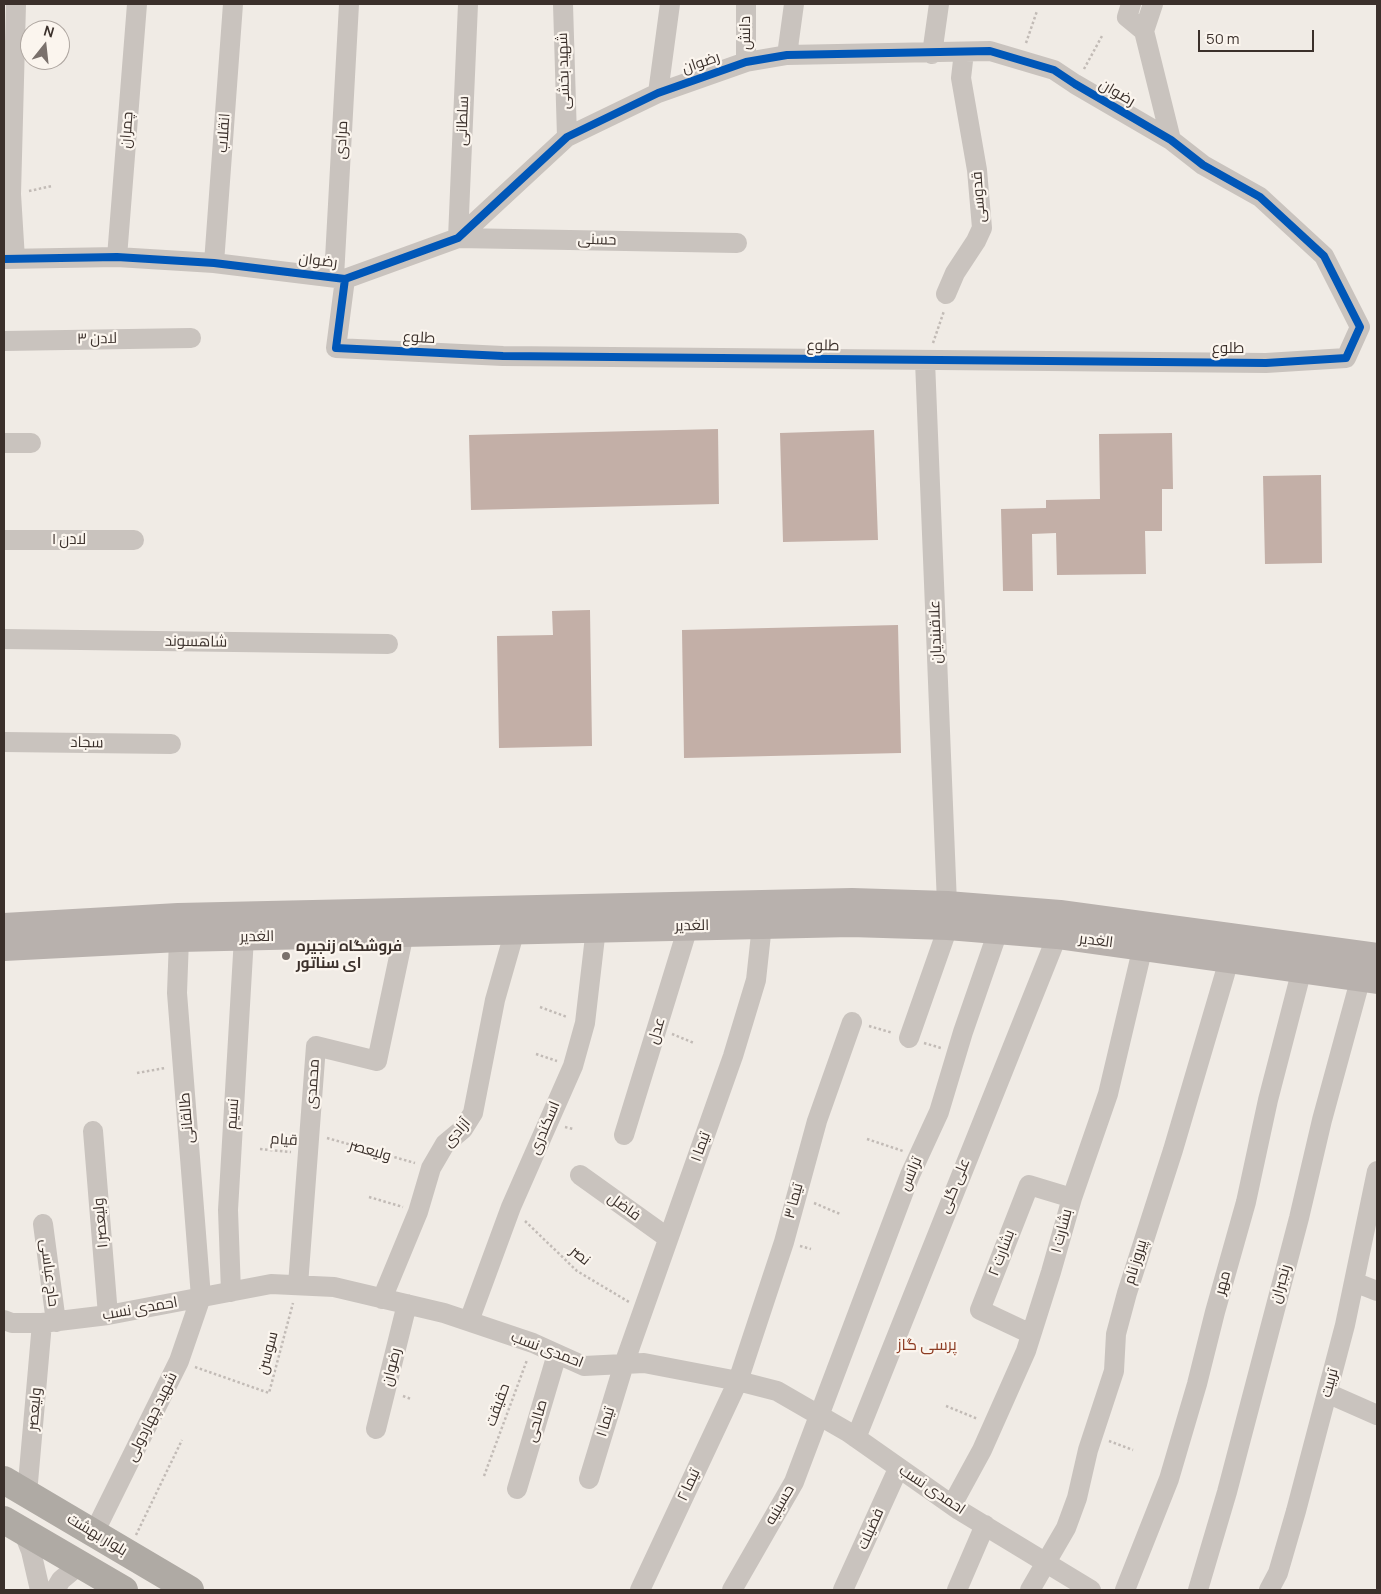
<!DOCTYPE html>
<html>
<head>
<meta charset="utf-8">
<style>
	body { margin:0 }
	#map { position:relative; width:1381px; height:1594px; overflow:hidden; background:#f0ebe5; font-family:Manrope,sans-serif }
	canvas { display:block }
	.frame { position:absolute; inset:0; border:5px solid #3b302b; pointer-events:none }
	.north { position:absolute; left:20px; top:20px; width:50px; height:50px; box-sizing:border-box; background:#fbf5ee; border:1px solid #aea6a0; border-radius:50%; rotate:16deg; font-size:14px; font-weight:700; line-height:20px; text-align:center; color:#3b302b }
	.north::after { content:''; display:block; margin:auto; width:18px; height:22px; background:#7a716c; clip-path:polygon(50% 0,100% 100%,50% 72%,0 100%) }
	.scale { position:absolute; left:1198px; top:30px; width:116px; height:22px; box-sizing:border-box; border:2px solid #3b302b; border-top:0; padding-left:6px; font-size:15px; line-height:18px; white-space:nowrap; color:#3b302b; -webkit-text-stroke:4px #fbf5ee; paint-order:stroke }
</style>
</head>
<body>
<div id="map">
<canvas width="1381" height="1594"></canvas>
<div class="frame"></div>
<div class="north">N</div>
<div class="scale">50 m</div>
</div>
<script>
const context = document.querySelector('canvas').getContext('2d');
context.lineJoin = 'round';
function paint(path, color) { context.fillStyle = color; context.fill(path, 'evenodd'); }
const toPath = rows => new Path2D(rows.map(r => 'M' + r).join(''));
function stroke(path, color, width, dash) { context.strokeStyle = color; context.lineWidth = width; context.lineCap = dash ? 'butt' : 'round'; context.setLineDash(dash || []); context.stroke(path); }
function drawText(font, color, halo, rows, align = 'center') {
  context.font = font + ' Manrope,Cairo,sans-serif'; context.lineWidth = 4.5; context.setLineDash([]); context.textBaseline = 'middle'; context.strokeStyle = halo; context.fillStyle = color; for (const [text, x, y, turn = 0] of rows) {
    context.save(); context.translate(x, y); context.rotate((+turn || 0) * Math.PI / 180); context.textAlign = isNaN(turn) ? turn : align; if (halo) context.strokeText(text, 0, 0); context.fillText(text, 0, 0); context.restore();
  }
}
const building = toPath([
	[718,429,719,504,471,510,469,435],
	[874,430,878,540,783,542,780,433],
	[1172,433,1173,489,1162,489,1162,531,1145,531,1146,574,1057,575,1056,533,1032,534,1033,591,1003,591,1001,509,1046,508,1046,500,1100,499,1099,434],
	[1321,475,1322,563,1265,564,1263,476],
	[590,610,592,746,499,748,497,636,553,635,552,611],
	[898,625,901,753,684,758,682,630]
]);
const path = toPath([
	[1026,43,1037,11],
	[1084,69,1102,36],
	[29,191,52,186],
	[933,343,944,311],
	[540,1007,567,1017],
	[869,1026,893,1033],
	[672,1034,694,1043],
	[924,1043,941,1048],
	[536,1054,557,1061],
	[137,1073,165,1068],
	[565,1127,573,1129],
	[327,1138,415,1163],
	[867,1139,903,1151],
	[260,1149,291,1152],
	[369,1197,403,1207],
	[814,1203,840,1214],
	[525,1221,577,1271,629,1302],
	[800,1246,811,1249],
	[195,1367,269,1393,293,1303],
	[403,1396,411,1399],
	[946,1406,978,1419],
	[1109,1441,1133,1450],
	[484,1476,527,1360],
	[136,1535,182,1440]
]);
const minor = toPath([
	[468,4,458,238,737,243],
	[563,4,567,137],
	[746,4,746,62],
	[1131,4,1127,17,1144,31,1171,140],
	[1144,31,1153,4],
	[932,54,939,4],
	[787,55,794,4],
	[658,93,670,4],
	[117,257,137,4],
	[4,259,117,257,214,263,345,279,458,238,567,137,658,93,746,62,787,55,990,51,1054,70,1075,84,1171,140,1203,165,1260,197,1324,256,1360,327,1346,358,1266,363,503,356,336,348,345,279],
	[15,259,11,194,16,4],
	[214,263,233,4],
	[334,277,349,4],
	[946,294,955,273,976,241,982,228,977,170,961,78,964,52],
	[4,341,191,338],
	[925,361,947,904],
	[4,443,31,443],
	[4,540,134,540],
	[4,639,388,644],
	[4,742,171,744],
	[909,1038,948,927],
	[93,1131,108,1315],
	[624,1135,688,927],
	[580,1175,668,1238],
	[43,1224,56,1322],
	[1354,1282,1377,1291],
	[298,1285,316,1046,377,1061,404,933],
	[231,1292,228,1210,244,937],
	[382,1299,418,1212,431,1168,445,1144,463,1129,473,1113,495,1000,515,930],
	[4,1320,12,1323,42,1323,108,1315,271,1284,334,1287,444,1313,533,1343,584,1366,644,1363,738,1381,777,1391,848,1432,959,1510,1091,1590],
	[469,1321,511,1207,573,1066,585,1023,596,928],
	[1031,1334,980,1310,1029,1185,1072,1198],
	[1327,1393,1377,1415],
	[376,1429,407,1304],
	[856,1438,1057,936],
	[589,1479,624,1364,733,1056,756,980,762,925],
	[517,1489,557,1354],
	[27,1494,42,1323],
	[952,1505,982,1450,1026,1351,1051,1272,1072,1198,1108,1094,1143,946],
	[23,1531,31,1551,40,1590],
	[94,1533,179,1361,201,1297,177,993,179,939],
	[55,1590,61,1580,73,1570,82,1566],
	[640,1590,738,1381,784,1242,817,1121,852,1022],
	[732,1590,794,1482,910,1175,939,1112,963,1032,998,931],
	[843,1590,898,1469],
	[957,1590,985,1525],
	[1030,1590,1066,1528,1077,1498,1088,1450,1114,1371,1116,1334,1127,1293,1173,1150,1229,960],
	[1125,1590,1169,1479,1197,1384,1215,1312,1246,1202,1268,1100,1302,969],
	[1198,1590,1227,1492,1299,1218,1322,1120,1361,977],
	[1269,1590,1278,1573,1296,1511,1345,1325,1377,1171]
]);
const major = toPath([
	[4,926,178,916,852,901,947,904,1060,913,1377,956],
	[4,948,179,939,851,924,948,927,1057,936,1377,981]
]);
const highway = toPath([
	[4,1480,190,1590],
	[4,1520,124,1590]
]);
const cycleway = toPath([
	[4,259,117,257,214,263,345,279,458,238,567,137,658,93,746,62,787,55,990,51,1054,70,1075,84,1171,140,1203,165,1260,197,1324,256,1360,327,1346,358,1266,363,503,356,336,348,345,279]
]);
const markers = [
	[286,956,5,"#7a716c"]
];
const streetNames = [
	["دانش",746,33,-90],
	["رضوان",701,63,-19],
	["شهید بخشی",564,71,-92],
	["رضوان",1117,93,30],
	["سلطانی",463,121,-88],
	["چمران",127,130,-86],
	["انقلاب",224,133,-86],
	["مرادی",342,140,-87],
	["قدوسی",979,197,-94],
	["حسنی",597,240,1],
	["رضوان",318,261,7],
	["طلوع",419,338,3],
	["لادن ۳",97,339,-1],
	["طلوع",823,346,1],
	["طلوع",1228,349],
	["لادن ۱",69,540],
	["علاقبندیان",936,632,-92],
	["شاهسوند",196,642,1],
	["سجاد",87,743,1],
	["الغدیر",692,926,-1],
	["الغدیر",257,937,-1],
	["الغدیر",1096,941,7],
	["عدل",657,1031,-73],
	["محمدی",313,1084,-86],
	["نسیم",233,1114,-86],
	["طالقانی",187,1118,-95],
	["اسکندری",545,1128,-67],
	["آزادی",457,1133,-49],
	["قیام",284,1140,4],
	["تیما ۱",701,1147,-70],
	["ولیعصر",370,1151,16],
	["ترانس",911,1174,-67],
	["علی گلی",955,1186,-68],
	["تیما ۳",794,1201,-75],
	["فاضل",624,1207,36],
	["ولیعصر ۱",101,1223,-95],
	["بشارت ۱",1062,1231,-75],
	["بشارت ۲",1002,1253,-69],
	["نصر",580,1256,40],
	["پیروز نام",1136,1262,-73],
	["حاج عباسی",49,1273,83],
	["مهر",1223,1283,-75],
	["رنجبران",1281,1284,-74],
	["احمدی نسب",140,1309,-10],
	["احمدی نسب",547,1350,21],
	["سوسن",268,1353,-75],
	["رضوان",392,1367,-76],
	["تربیت",1330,1383,-75],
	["حقیقت",498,1405,-70],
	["ولیعصر",35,1409,-85],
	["شهید چهاردولی",152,1417,-64],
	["صالحی",537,1421,-74],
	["۱ تیما",606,1422,-73],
	["تیما ۲",689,1485,-65],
	["احمدی نسب",932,1490,34],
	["حسینیه",780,1505,-60],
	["فضیلت",871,1529,-66],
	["بلوار بهشت",97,1535,31]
];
const poiNames = [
	["فروشگاه زنجیره",296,947],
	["ای سناتور",296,964]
];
const neighbourhoodNames = [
	["پرسی گاز",927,1346]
];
paint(building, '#c3afa7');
stroke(path, '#c2bbb6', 2.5, [2.5, 2.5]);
stroke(minor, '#c9c3be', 20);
stroke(major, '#b8b1ad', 26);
stroke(highway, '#afaaa4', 28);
stroke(cycleway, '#0057b8', 8);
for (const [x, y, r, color] of markers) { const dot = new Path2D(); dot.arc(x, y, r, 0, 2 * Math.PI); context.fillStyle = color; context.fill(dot); stroke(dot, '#fbf5ee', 2); }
drawText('15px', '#3b302b', '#fbf5ee', streetNames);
drawText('bold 15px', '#3b302b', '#fbf5ee', poiNames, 'left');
drawText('16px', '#8c3b22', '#fbf5ee', neighbourhoodNames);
</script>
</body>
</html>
